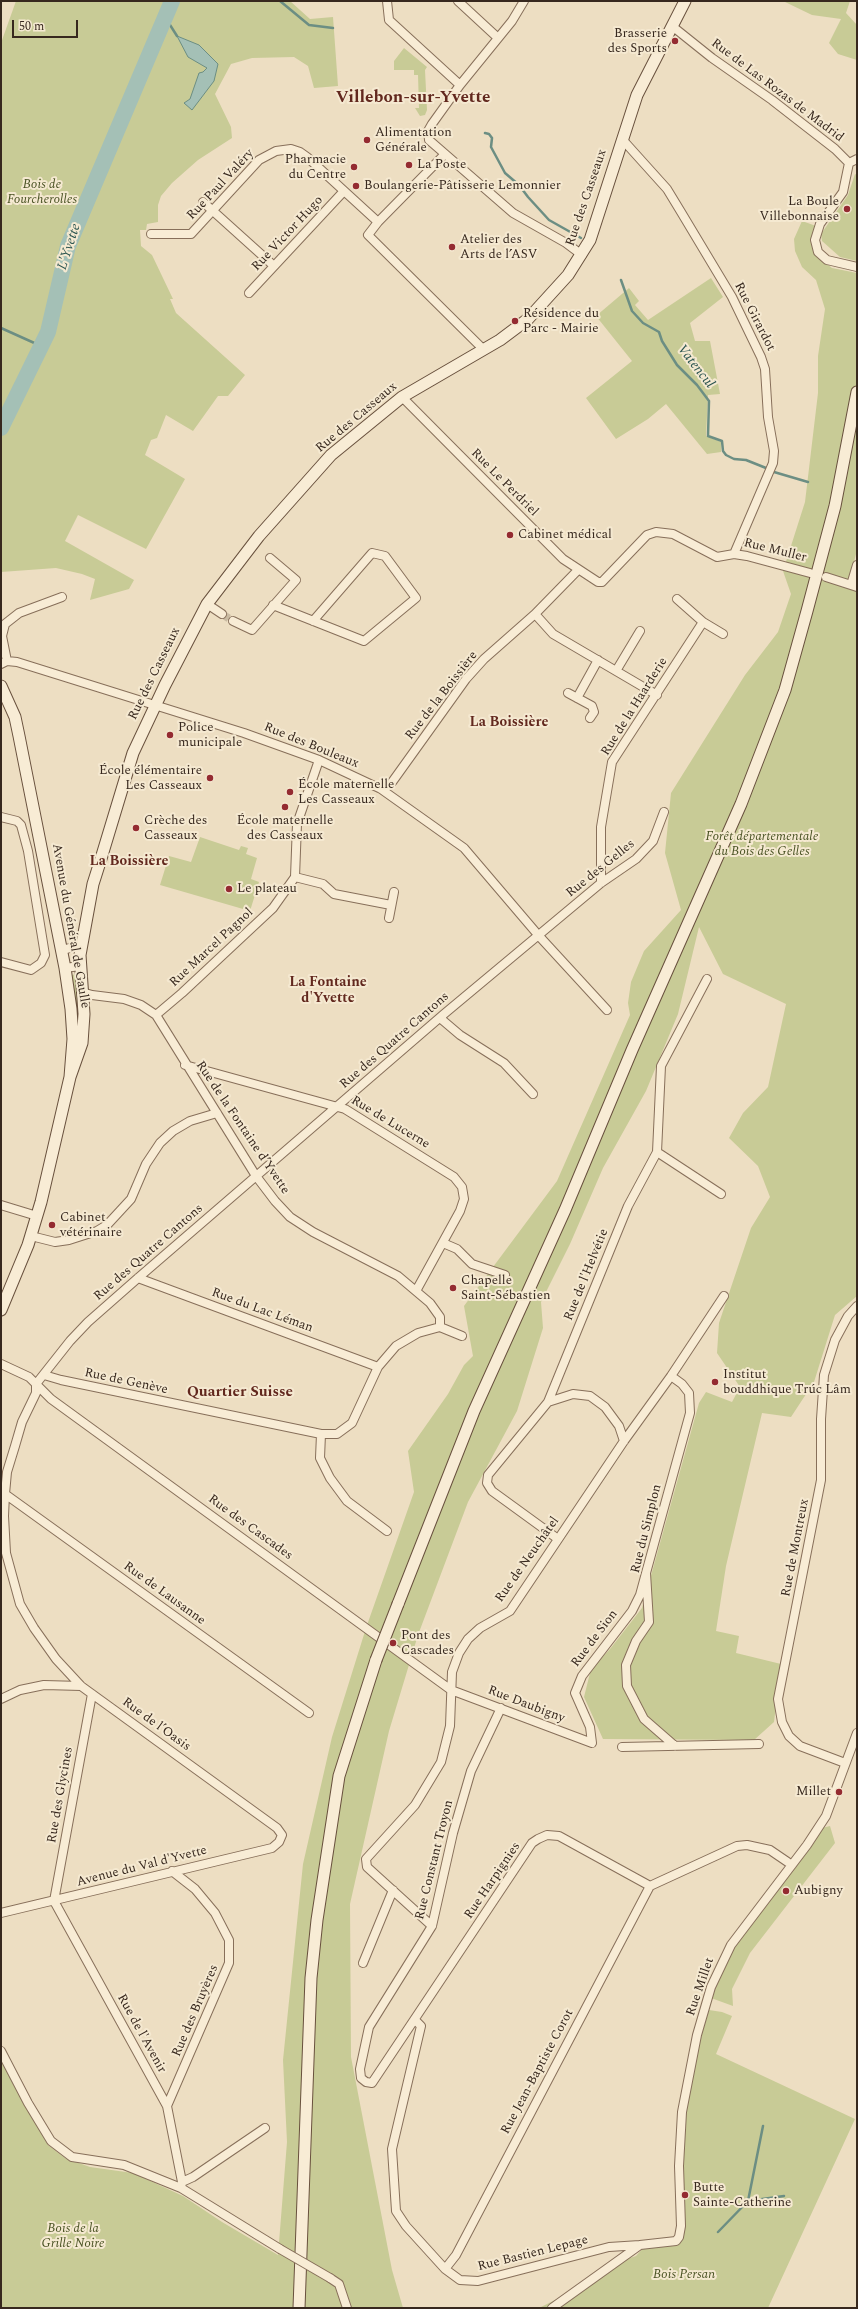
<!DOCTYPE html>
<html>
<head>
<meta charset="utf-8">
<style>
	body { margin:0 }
	#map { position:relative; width:858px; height:2309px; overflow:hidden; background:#eddec2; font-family:Spectral,serif }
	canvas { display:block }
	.frame { position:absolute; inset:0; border:2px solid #37281e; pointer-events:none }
	.scale { position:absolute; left:12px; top:20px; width:66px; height:18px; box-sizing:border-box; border:2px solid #37281e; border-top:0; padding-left:5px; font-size:12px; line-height:14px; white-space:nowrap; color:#37281e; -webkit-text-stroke:3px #f5e9d1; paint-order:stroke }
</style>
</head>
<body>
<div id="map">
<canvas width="858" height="2309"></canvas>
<div class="frame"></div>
<div class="scale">50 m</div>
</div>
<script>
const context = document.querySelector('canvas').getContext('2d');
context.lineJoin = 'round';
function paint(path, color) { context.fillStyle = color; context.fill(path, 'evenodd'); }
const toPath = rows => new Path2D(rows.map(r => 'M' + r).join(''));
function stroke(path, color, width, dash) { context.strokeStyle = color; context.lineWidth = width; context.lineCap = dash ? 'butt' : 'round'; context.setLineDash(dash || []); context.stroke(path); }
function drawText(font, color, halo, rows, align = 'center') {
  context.font = font + ' Spectral,serif'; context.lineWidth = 4; context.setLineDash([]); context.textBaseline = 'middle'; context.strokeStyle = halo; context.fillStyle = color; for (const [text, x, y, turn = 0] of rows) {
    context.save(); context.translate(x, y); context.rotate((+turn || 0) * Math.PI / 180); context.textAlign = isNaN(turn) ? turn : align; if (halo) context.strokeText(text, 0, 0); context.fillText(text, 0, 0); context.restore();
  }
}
const green = toPath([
	[16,1,290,1,310,19,333,17,338,86,314,88,308,66,294,57,252,58,231,64,215,94,231,127,232,138,198,160,172,183,161,196,158,205,158,222,147,224,146,230,140,230,141,246,152,255,173,299,170,299,176,313,245,375,228,396,218,396,193,431,166,415,157,438,151,440,145,455,185,479,146,549,78,515,65,541,134,580,129,589,90,600,95,579,82,574,56,568,1,572,1,43],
	[783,1,850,1,846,13,857,25,857,60,838,54,829,43,841,19,812,15],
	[404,48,427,67,425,70,427,110,425,115,420,116,415,108,419,108,418,75,414,75,414,70,394,70,394,61],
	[855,174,857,175,857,261,840,257,822,241,821,234,848,195],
	[802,221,816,226,818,257,832,268,857,273,857,550,848,586,857,589,857,1296,835,1315,814,1382,791,1417,762,1413,726,1566,716,1631,739,1636,736,1653,781,1664,774,1722,754,1740,603,1739,584,1697,591,1669,610,1649,642,1608,699,1403,706,1392,732,1402,740,1387,717,1353,719,1323,751,1228,770,1197,758,1166,729,1138,743,1113,768,1087,786,1004,723,974,699,927,678,1014,646,1091,603,1168,570,1244,541,1302,543,1328,517,1411,468,1502,418,1635,389,1731,350,1904,351,2057,392,2270,403,2308,1,2308,1,2058,48,2145,65,2158,90,2167,133,2173,183,2196,222,2222,278,2255,287,2142,283,2060,303,1864,332,1737,366,1628,414,1492,408,1451,448,1394,464,1365,473,1356,464,1306,557,1181,630,1015,628,1003,631,982,644,951,681,910,665,853,671,793,745,675,778,632,791,594,783,571,805,502,818,393,818,356,825,309,816,280,802,267,795,251,794,239],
	[711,278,723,297,690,323,695,341,710,341,720,394,708,395,706,436,721,442,721,452,707,454,666,404,648,419,616,439,586,398,632,361,596,316,629,288,639,301,635,305,648,320],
	[200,837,239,850,241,846,248,848,246,854,257,858,251,879,259,882,250,911,160,885,169,856,191,862],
	[76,974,79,1010,77,1011,72,975],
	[830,1826,835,1843,750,1953,732,1989,733,2006,711,1998,728,1955,822,1828],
	[709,2010,722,2012,732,2016,716,2054,855,2119,768,2308,539,2308,591,2282,624,2260,636,2256,644,2247,675,2243,682,2232,683,2133,690,2074]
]);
const water = toPath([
	[177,36,199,45,218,64,214,81,192,110,184,103,190,99,199,73,203,72,207,68,188,57,177,36]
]);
const stream = toPath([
	[280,1,309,25,333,28],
	[165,17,177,36],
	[485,133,489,134,492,138,491,147,505,173,519,185,528,197,549,220,581,238],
	[621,280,632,311,643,323,659,332,662,341,677,365,697,385,709,401,708,436,722,441,723,451,726,455,734,459,746,460,766,468],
	[1,328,41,346],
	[774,472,808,482],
	[748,2201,784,2196],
	[718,2232,748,2201,763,2126]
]);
const river = toPath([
	[1,428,48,332,68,246,172,1]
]);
const streetTunnel = toPath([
	[222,614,233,621]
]);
const street = toPath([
	[387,1,389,20,460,85],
	[458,1,498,38],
	[524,1,512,21,460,85,432,124,428,131,429,140,513,213,566,243,582,255],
	[672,26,712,58,772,100,835,149,849,163],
	[622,139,667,189,681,212,732,297,761,357,765,369,768,417,774,451,773,463,734,554],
	[444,155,378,222,368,235,484,350],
	[849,163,843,192,820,224,815,240,818,252,827,260,857,267],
	[849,163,857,159],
	[203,202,274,266],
	[151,234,191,234,259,160,276,151,291,149,300,152,307,157,378,222],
	[249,293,344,191],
	[402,397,563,559,598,582,602,582,647,535,656,532,673,534,717,557,734,554,747,556,810,573],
	[826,577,857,587],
	[851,585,857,565],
	[677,599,703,622,723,634],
	[207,604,222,614],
	[273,605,364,641,416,598,385,556,372,553,313,621],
	[535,614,553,634,657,695],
	[233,621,252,630,296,580,270,558],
	[7,661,2,636,5,624,19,613,62,597],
	[1,664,7,661,17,662,244,733,319,760,381,789,464,848,539,936,607,1010],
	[616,671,640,631],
	[568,693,592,706,594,712,590,718],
	[577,698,598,660],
	[381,789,390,785,466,679,484,659,535,614,578,570],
	[1,817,17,821,21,825,28,851,45,955,41,963,31,970,1,962],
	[295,877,323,884,334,894,391,905],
	[601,883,601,827,612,762,703,622],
	[389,918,394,892],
	[62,950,82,945],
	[65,968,80,966],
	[82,992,92,995,124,999,141,1005,156,1015,256,1176,275,1201,290,1217,313,1232,398,1276,430,1303,440,1317,440,1327,462,1336],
	[156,1015,182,993,273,908,295,877,297,824,319,760],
	[440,1018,460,1035,504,1063,533,1094],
	[185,1065,345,1109,454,1177,462,1187,464,1199,460,1211,416,1291],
	[657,1152,721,1194],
	[1,1205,37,1216],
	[31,1236,55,1242,69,1240,97,1231,107,1225,131,1199,146,1164,160,1143,173,1131,190,1121,217,1113],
	[443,1243,457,1249,472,1264,505,1275],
	[138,1278,378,1367],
	[1,1364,29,1377,51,1399,451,1690,592,1743,590,1727,575,1693,582,1676,632,1611,640,1595,646,1573],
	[44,1375,61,1380,321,1434,337,1434,352,1423,378,1367,396,1346,418,1333,440,1327],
	[671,1376,682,1384,689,1393,690,1413,646,1573,649,1622,636,1641,626,1665,627,1686,644,1719,675,1746],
	[548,1402,573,1394,590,1396,605,1407,619,1426,624,1441],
	[321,1434,320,1458,330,1478,347,1501,387,1531],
	[5,1494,309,1713],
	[558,1539,492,1491,487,1483,488,1475,548,1402,628,1206,657,1152,661,1066,707,979],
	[1,1699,20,1690,44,1685,81,1686],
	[501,1708,471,1771,453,1833,432,1926,369,2027,360,2069,361,2078,366,2082,372,2083,532,1843,538,1839,547,1835,559,1836,650,1886],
	[622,1747,759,1744],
	[845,1763,800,1746,789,1736,782,1722,778,1699,821,1480,821,1419,824,1375,835,1340,848,1316,857,1306],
	[650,1886,737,1846,747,1845,770,1850,792,1865],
	[54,1901,167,2106,182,2182,181,2188],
	[54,1901,92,1694],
	[1,1913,272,1848,279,1842,282,1835,277,1828,81,1686,56,1659,34,1628,20,1604,6,1553,4,1516,5,1494,7,1472,15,1446,22,1422,36,1393,36,1384,70,1341,88,1322,138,1278,444,1014,601,883,636,859,653,841,664,812],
	[432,1926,367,1867,366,1859,415,1805,441,1762,450,1726,452,1672,459,1653,468,1639,480,1628,510,1611,624,1441,671,1376,724,1296],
	[363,1963,393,1890],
	[415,2020,421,2026,392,2149,396,2211,406,2226,445,2269,460,2280,478,2281,609,2247,640,2245],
	[1,2051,28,2103,51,2141,72,2157,124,2165,181,2188,280,2249],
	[167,2106,229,1963,229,1940,215,1913,195,1889,172,1871],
	[182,2182,193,2177,265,2128],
	[445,2269,456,2255,650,1886],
	[330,2278,339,2284,347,2308],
	[552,2308,640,2245,676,2241,679,2237,681,2226,679,2166,682,2112,697,2035,711,1987,731,1945,807,1845,826,1816,857,1733]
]);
const secondary = toPath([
	[1,686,15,717,19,736,65,968,71,1009,73,1039,70,1077,41,1202,28,1245,1,1310],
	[70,1077,82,1043,84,1014,80,955,93,884,100,862,133,753,165,685,207,604,259,536,331,455,402,397,500,340,528,319,568,275,590,240,637,95,685,1],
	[398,1604,474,1411,565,1210,632,1050,741,804,785,690,807,611,835,506,857,392],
	[299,2308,311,1978,317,1920,339,1776,376,1660]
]);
const streetBridge = toPath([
	[280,2249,330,2278]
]);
const secondaryBridge = toPath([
	[376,1660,398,1604]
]);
const markers = [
	[675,41,4,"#942b31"],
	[367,140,4,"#942b31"],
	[409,165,4,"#942b31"],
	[354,167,4,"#942b31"],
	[356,186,4,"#942b31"],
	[847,209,4,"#942b31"],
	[452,247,4,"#942b31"],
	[515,321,4,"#942b31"],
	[510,535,4,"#942b31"],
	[170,735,4,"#942b31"],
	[210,778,4,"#942b31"],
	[290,792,4,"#942b31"],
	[285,807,4,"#942b31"],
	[136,828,4,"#942b31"],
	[229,889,4,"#942b31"],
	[52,1225,4,"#942b31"],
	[453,1288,4,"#942b31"],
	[715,1382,4,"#942b31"],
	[393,1643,4,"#942b31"],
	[839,1792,4,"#942b31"],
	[786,1891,4,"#942b31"],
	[685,2195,4,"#942b31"]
];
const poiNames = [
	["Brasserie",667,34,"right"],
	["des Sports",667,49,"right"],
	["Alimentation",375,133],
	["Générale",375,148],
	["Pharmacie",346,160,"right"],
	["du Centre",346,175,"right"],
	["La Poste",417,165],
	["Boulangerie-Pâtisserie Lemonnier",364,186],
	["La Boule",839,202,"right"],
	["Villebonnaise",839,217,"right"],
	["Atelier des",460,240],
	["Arts de l’ASV",460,255],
	["Résidence du",523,314],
	["Parc - Mairie",523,329],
	["Cabinet médical",518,535],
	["Police",178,728],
	["municipale",178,743],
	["École élémentaire",202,771,"right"],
	["Les Casseaux",202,786,"right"],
	["École maternelle",298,785],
	["Les Casseaux",298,800],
	["Crèche des",144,821],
	["Casseaux",144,836],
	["École maternelle",285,821,"center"],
	["des Casseaux",285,836,"center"],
	["Le plateau",237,889],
	["Cabinet",60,1218],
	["vétérinaire",60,1233],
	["Chapelle",461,1281],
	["Saint-Sébastien",461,1296],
	["Institut",723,1375],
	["bouddhique Trúc Lâm",723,1390],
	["Pont des",401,1636],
	["Cascades",401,1651],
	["Millet",831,1792,"right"],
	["Aubigny",794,1891],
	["Butte",693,2188],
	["Sainte-Catherine",693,2203]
];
const streetNames = [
	["Rue de Las Rozas de Madrid",777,91,37],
	["Rue Paul Valéry",221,185,-47],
	["Rue des Casseaux",587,198,-71],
	["Rue Victor Hugo",288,234,-47],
	["Rue Girardot",754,317,63],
	["Rue des Casseaux",357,418,-40],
	["Rue Le Perdriel",504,483,45],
	["Rue Muller",775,551,14],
	["Rue des Casseaux",155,674,-64],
	["Rue de la Boissière",442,696,-52],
	["Rue de la Haarderie",635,707,-58],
	["Rue des Bouleaux",311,746,22],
	["Rue des Gelles",601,869,-39],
	["Avenue du Général de Gaulle",70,926,80],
	["Rue Marcel Pagnol",212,948,-43],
	["Rue des Quatre Cantons",395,1041,-41],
	["Rue de Lucerne",390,1123,31],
	["Rue de la Fontaine d’Yvette",242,1128,56],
	["Rue des Quatre Cantons",149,1253,-41],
	["Rue de l'Helvétie",587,1275,-68],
	["Rue du Lac Léman",262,1311,20],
	["Rue de Genève",126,1382,12],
	["Rue des Cascades",250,1528,36],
	["Rue du Simplon",647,1529,-76],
	["Rue de Montreux",796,1548,-79],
	["Rue de Neuchâtel",528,1560,-55],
	["Rue de Lausanne",164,1594,36],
	["Rue de Sion",595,1639,-53],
	["Rue Daubigny",526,1705,21],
	["Rue de l’Oasis",156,1725,36],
	["Rue des Glycines",61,1795,-80],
	["Rue Constant Troyon",435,1860,-76],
	["Avenue du Val d'Yvette",142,1867,-14],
	["Rue Harpignies",493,1881,-56],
	["Rue Millet",701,1987,-71],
	["Rue des Bruyères",196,2011,-67],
	["Rue de l'Avenir",141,2034,61],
	["Rue Jean-Baptiste Corot",538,2072,-62],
	["Rue Bastien Lepage",533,2254,-14]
];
const parkNames = [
	["Bois de",42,185],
	["Fourcherolles",42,200],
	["Forêt départementale",762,837],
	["du Bois des Gelles",762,852],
	["Bois de la",73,2229],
	["Grille Noire",73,2244],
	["Bois Persan",684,2275]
];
const waterNames = [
	["L'Yvette",70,247,-72],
	["Vatencul",695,367,52]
];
const neighbourhoodNames = [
	["La Boissière",509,723],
	["La Boissière",129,862],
	["La Fontaine",328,983],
	["d'Yvette",328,999]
];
const quarterNames = [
	["Quartier Suisse",240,1393]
];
const districtNames = [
	["Villebon-sur-Yvette",413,99]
];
paint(green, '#c8cb96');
paint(water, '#a4c0b6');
stroke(water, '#6c8e83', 1);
stroke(stream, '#6c8e83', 2.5);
stroke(river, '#a4c0b6', 16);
stroke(streetTunnel, '#c9baa1', 8, [8, 4]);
stroke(street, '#876f5a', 10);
stroke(secondary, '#68503d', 13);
stroke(street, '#f8ecd5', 8);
stroke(secondary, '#f8ecd5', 11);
stroke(streetBridge, '#876f5a', 10, []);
stroke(secondaryBridge, '#68503d', 13, []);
stroke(streetBridge, '#f8ecd5', 8);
stroke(secondaryBridge, '#f8ecd5', 11);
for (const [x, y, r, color] of markers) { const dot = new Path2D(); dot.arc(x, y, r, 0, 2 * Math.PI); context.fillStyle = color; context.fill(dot); stroke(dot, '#f5e9d1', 1.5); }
drawText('13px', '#37281e', '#f5e9d1', poiNames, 'left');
drawText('13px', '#37281e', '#f5e9d1', streetNames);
drawText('italic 13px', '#4a5324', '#f5e9d1', parkNames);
drawText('italic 14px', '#2d5651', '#f5e9d1', waterNames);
drawText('bold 14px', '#62281e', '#f5e9d1', neighbourhoodNames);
drawText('bold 15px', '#62281e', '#f5e9d1', quarterNames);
drawText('bold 17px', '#62281e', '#f5e9d1', districtNames);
</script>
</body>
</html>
